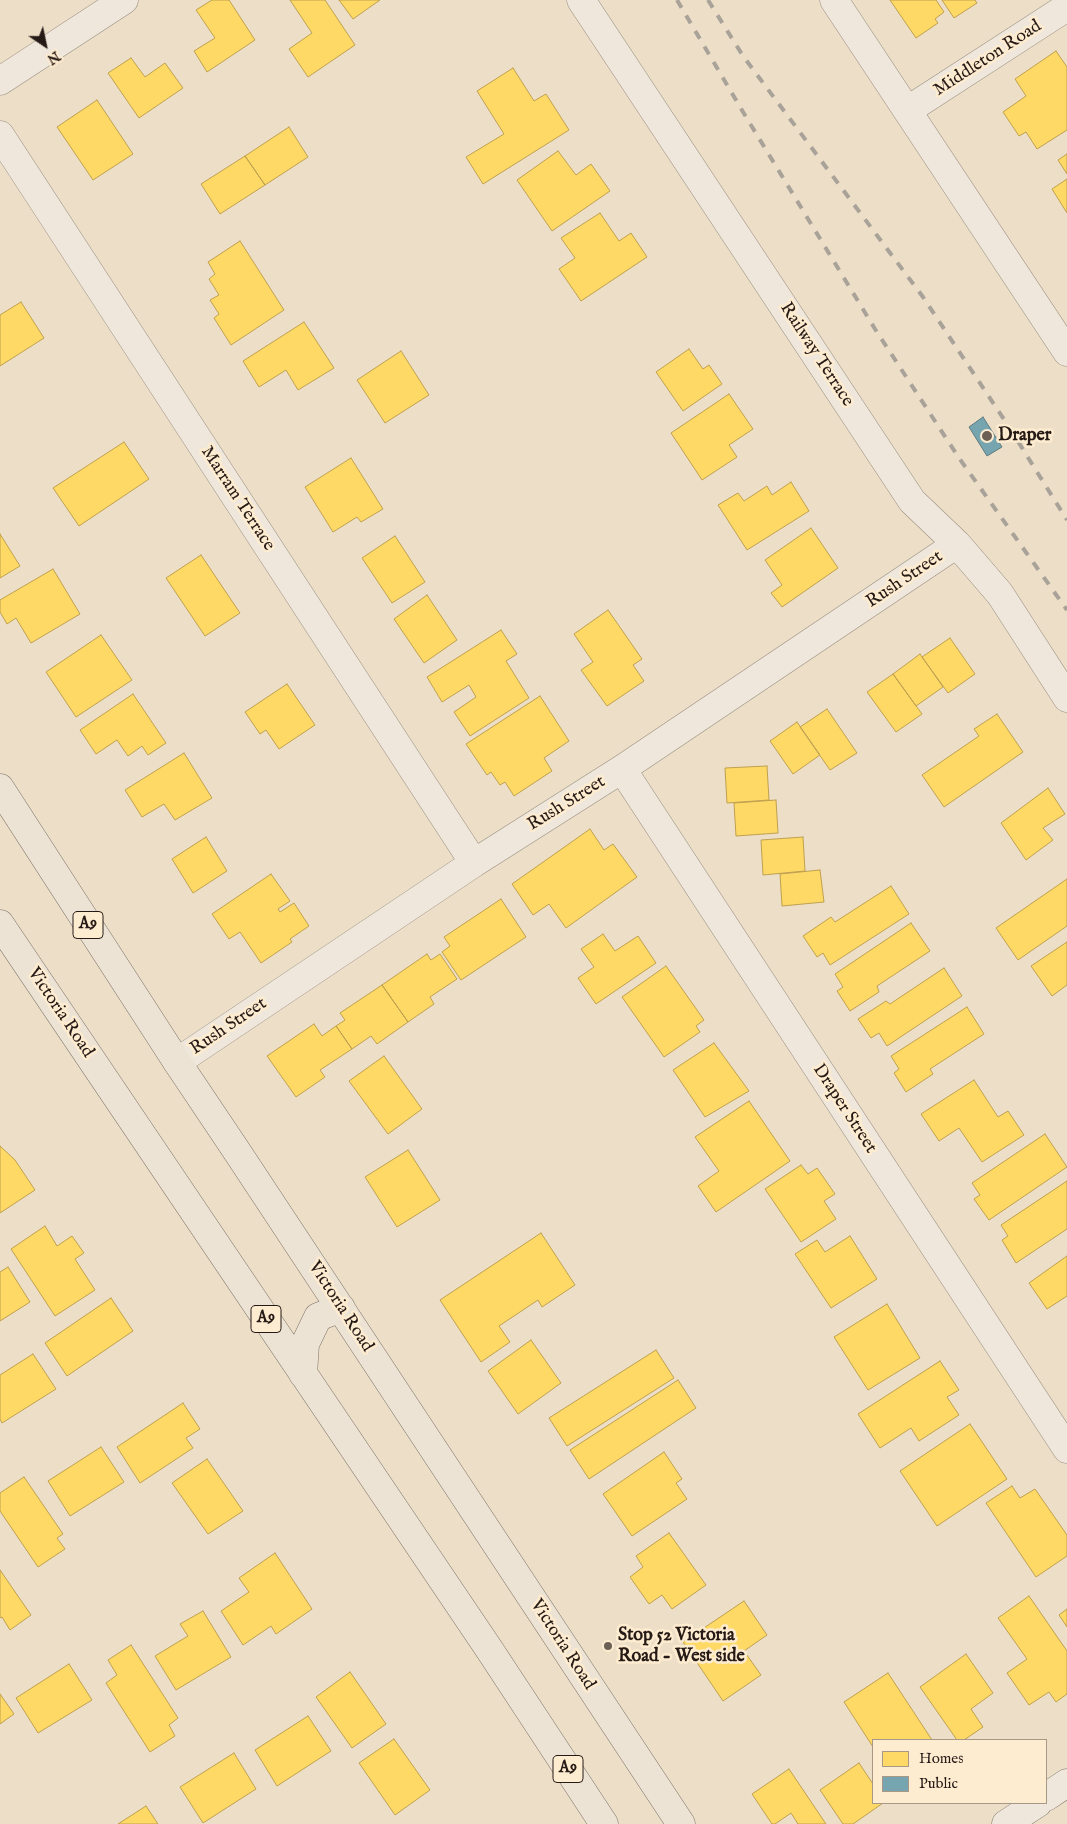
<!DOCTYPE html>
<html>
<head>
<meta charset="utf-8">
<style>
	body { margin:0 }
	#map { position:relative; width:1067px; height:1824px; overflow:hidden; background:#eddec7; font-family:"IM FELL English",serif }
	canvas { display:block }
	.legend { position:absolute; left:872px; top:1739px; width:175px; height:65px; box-sizing:border-box; background:#feecd0; border:1px solid #a89886; margin:0; padding:6px 9px; list-style:none; font-size:15px; color:#261a16 }
	.legend li { display:flex; align-items:center; gap:10px; height:25px }
	.legend b { width:25px; border:1px solid #a89886 }
	.north { position:absolute; left:20px; top:20px; width:50px; height:50px; -webkit-text-stroke:4px #feecd0; paint-order:stroke; rotate:146deg; font-size:14px; font-weight:700; line-height:20px; text-align:center; color:#261a16 }
	.north::after { content:''; display:block; margin:auto; width:18px; height:22px; background:#261a16; clip-path:polygon(50% 0,100% 100%,50% 72%,0 100%) }
</style>
</head>
<body>
<div id="map">
<canvas width="1067" height="1824"></canvas>
<ul class="legend">
<li><b style="height:14px;background:#ffd966"></b>Homes</li>
<li><b style="height:14px;background:#76a5af"></b>Public</li>
</ul>
<div class="north">N</div>
</div>
<script>
const context = document.querySelector('canvas').getContext('2d');
context.lineJoin = 'round';
function paint(path, color) { context.fillStyle = color; context.fill(path, 'evenodd'); }
const toPath = rows => new Path2D(rows.map(r => 'M' + r).join(''));
function stroke(path, color, width, dash) { context.strokeStyle = color; context.lineWidth = width; context.lineCap = dash ? 'butt' : 'round'; context.setLineDash(dash || []); context.stroke(path); }
function drawText(font, color, halo, rows, align = 'center') {
  context.font = font + ' "IM FELL English",serif'; context.lineWidth = 5; context.setLineDash([]); context.textBaseline = 'middle'; context.strokeStyle = halo; context.fillStyle = color; for (const [text, x, y, turn = 0] of rows) {
    context.save(); context.translate(x, y); context.rotate((+turn || 0) * Math.PI / 180); context.textAlign = isNaN(turn) ? turn : align; if (halo) context.strokeText(text, 0, 0); context.fillText(text, 0, 0); context.restore();
  }
}
const homes = toPath([
	[212,0,229,0,255,40,207,72,194,51,215,38,196,10,212,0],
	[290,0,325,0,355,45,308,77,289,49,312,33,290,0],
	[339,0,380,0,353,19,339,0],
	[890,0,936,0,944,12,935,19,938,23,916,38,890,0],
	[942,0,975,0,977,3,954,18,942,0],
	[1056,51,1067,67,1067,130,1037,149,1026,132,1019,136,1003,112,1026,96,1015,79,1056,51],
	[131,58,145,77,165,63,183,88,139,118,108,73,131,58],
	[513,68,534,101,546,94,569,130,483,184,466,157,504,134,477,91,513,68],
	[97,100,133,154,93,180,57,127,97,100],
	[289,127,308,157,265,185,245,156,289,127],
	[558,151,576,175,591,164,610,191,552,231,517,180,558,151],
	[1067,154,1067,174,1058,160,1067,154],
	[245,156,265,185,220,214,201,184,245,156],
	[1067,179,1067,213,1052,189,1067,179],
	[600,213,619,241,631,233,647,257,581,301,559,269,575,258,561,238,600,213],
	[240,241,284,310,231,345,214,318,219,314,210,300,219,295,209,279,215,274,208,262,240,241],
	[21,302,44,338,0,366,0,315,21,302],
	[304,322,334,368,298,390,286,370,259,387,243,361,304,322],
	[689,349,703,369,709,365,722,384,683,411,656,372,689,349],
	[401,351,429,395,385,423,357,380,401,351],
	[729,394,753,429,729,445,737,457,702,480,671,433,729,394],
	[124,442,149,479,79,526,53,488,124,442],
	[351,458,383,509,361,522,357,517,333,532,305,487,351,458],
	[791,482,809,511,747,550,718,505,738,493,744,501,767,486,772,495,791,482],
	[811,528,838,568,782,607,771,593,782,585,765,560,811,528],
	[0,534,20,566,0,578,0,534],
	[395,536,425,582,392,603,362,558,395,536],
	[201,555,240,613,205,636,166,578,201,555],
	[53,569,80,614,31,643,16,618,7,624,0,612,0,600,53,569],
	[427,595,457,640,424,663,394,619,427,595],
	[608,610,642,659,633,665,644,681,607,706,581,670,593,662,574,634,608,610],
	[501,630,517,654,506,661,529,698,470,736,454,712,476,697,469,685,442,702,427,677,501,630],
	[101,635,132,680,76,717,46,672,101,635],
	[950,638,975,674,948,693,922,657,950,638],
	[920,654,943,687,916,706,893,674,920,654],
	[893,674,922,714,896,732,867,692,893,674],
	[287,684,315,725,279,749,266,730,260,734,245,712,287,684],
	[133,694,166,743,148,755,142,746,128,756,117,740,96,754,80,730,133,694],
	[540,696,569,741,544,758,552,771,514,796,505,782,500,785,491,772,487,775,466,744,540,696],
	[827,709,857,753,830,770,800,727,827,709],
	[997,714,1023,752,944,807,922,775,979,736,974,729,997,714],
	[797,722,820,755,793,774,770,741,797,722],
	[184,753,212,798,175,820,164,804,142,817,125,790,184,753],
	[767,766,769,800,727,803,725,768,767,766],
	[1048,788,1065,814,1043,828,1053,840,1026,860,1001,823,1048,788],
	[776,800,778,833,736,836,734,803,776,800],
	[590,829,604,850,613,844,637,877,566,928,549,904,533,915,512,884,590,829],
	[206,837,227,871,193,893,172,859,206,837],
	[803,837,805,871,763,875,761,840,803,837],
	[820,870,824,902,782,906,780,874,820,870],
	[271,874,290,901,278,909,280,912,294,903,309,926,290,939,292,942,261,963,240,932,229,939,212,914,271,874],
	[1067,879,1067,926,1018,960,996,928,1067,879],
	[891,886,909,914,830,965,823,953,817,957,803,936,831,917,835,922,891,886],
	[501,899,526,937,461,980,442,952,450,946,444,937,501,899],
	[911,923,930,951,877,986,879,992,850,1011,837,991,843,987,835,974,911,923],
	[603,934,615,951,638,936,656,963,596,1004,578,978,594,967,581,949,603,934],
	[1067,942,1067,985,1052,996,1031,966,1067,942],
	[427,954,431,960,440,954,457,979,430,997,434,1004,408,1022,382,985,427,954],
	[666,966,704,1020,696,1026,700,1032,664,1057,622,997,666,966],
	[944,968,962,996,887,1046,879,1033,871,1038,858,1019,886,1001,890,1004,944,968],
	[382,985,408,1022,377,1044,371,1036,352,1049,336,1026,345,1020,340,1013,382,985],
	[967,1007,984,1034,930,1069,933,1074,906,1092,894,1073,899,1069,891,1056,967,1007],
	[314,1024,322,1036,336,1026,352,1049,320,1070,325,1077,296,1097,267,1056,314,1024],
	[714,1043,749,1091,705,1117,673,1070,714,1043],
	[384,1056,422,1109,388,1134,349,1081,384,1056],
	[974,1080,998,1117,1008,1111,1024,1135,982,1162,959,1128,939,1141,921,1114,974,1080],
	[749,1101,790,1161,716,1212,698,1186,719,1171,695,1137,749,1101],
	[1045,1134,1067,1167,989,1220,974,1199,980,1195,972,1183,1045,1134],
	[0,1146,15,1160,35,1190,0,1213,0,1146],
	[408,1150,440,1200,397,1227,365,1177,408,1150],
	[801,1165,808,1174,817,1168,835,1194,824,1201,836,1219,801,1242,765,1189,801,1165],
	[1067,1181,1067,1229,1016,1263,1002,1240,1008,1236,1001,1225,1067,1181],
	[45,1226,57,1246,72,1236,84,1253,75,1259,95,1290,55,1316,11,1249,45,1226],
	[541,1233,575,1285,542,1307,538,1300,499,1326,510,1342,481,1362,440,1300,541,1233],
	[850,1236,877,1279,831,1308,795,1254,817,1240,825,1252,850,1236],
	[1067,1256,1067,1296,1047,1309,1029,1283,1067,1256],
	[8,1267,30,1302,0,1321,0,1272,8,1267],
	[111,1298,133,1331,67,1376,45,1343,111,1298],
	[887,1304,920,1358,868,1390,834,1337,887,1304],
	[531,1340,561,1383,518,1414,488,1371,531,1340],
	[656,1350,674,1378,567,1446,549,1418,656,1350],
	[33,1354,56,1389,2,1423,0,1419,0,1375,33,1354],
	[940,1361,959,1390,947,1397,959,1415,919,1441,911,1428,880,1448,858,1414,940,1361],
	[678,1380,696,1408,589,1479,570,1450,678,1380],
	[183,1403,200,1429,186,1438,193,1448,140,1483,117,1447,183,1403],
	[970,1424,1007,1479,937,1526,900,1471,970,1424],
	[101,1447,124,1482,70,1516,48,1481,101,1447],
	[664,1452,682,1479,676,1483,687,1499,632,1536,603,1494,664,1452],
	[207,1459,243,1511,208,1534,172,1483,207,1459],
	[24,1477,63,1534,57,1538,65,1549,38,1567,0,1511,0,1493,24,1477],
	[1012,1486,1020,1498,1035,1489,1067,1535,1067,1556,1036,1577,986,1503,1012,1486],
	[669,1533,706,1585,672,1609,662,1595,649,1604,630,1577,643,1567,636,1556,669,1533],
	[275,1553,312,1609,276,1634,271,1626,243,1645,221,1611,249,1592,239,1578,275,1553],
	[0,1570,31,1615,10,1630,2,1617,0,1618,0,1570],
	[1029,1596,1067,1651,1067,1694,1056,1702,1049,1692,1029,1705,1007,1673,1027,1659,998,1618,1029,1596],
	[744,1601,767,1635,744,1651,761,1675,723,1701,683,1642,744,1601],
	[1067,1609,1067,1627,1059,1615,1067,1609],
	[203,1611,231,1657,176,1690,155,1656,188,1636,180,1624,203,1611],
	[131,1645,178,1718,169,1725,175,1736,150,1752,106,1683,117,1675,108,1660,131,1645],
	[966,1654,993,1693,971,1709,983,1727,964,1740,957,1740,920,1687,966,1654],
	[69,1664,92,1700,38,1733,16,1698,69,1664],
	[350,1672,386,1724,352,1748,316,1697,350,1672],
	[888,1673,932,1740,873,1740,873,1747,844,1702,888,1673],
	[0,1694,14,1714,0,1724,0,1694],
	[308,1716,331,1751,277,1786,255,1750,308,1716],
	[394,1739,430,1790,395,1815,359,1763,394,1739],
	[234,1753,256,1789,203,1823,180,1787,234,1753],
	[859,1763,873,1784,873,1803,883,1803,853,1824,843,1824,820,1790,859,1763],
	[789,1769,826,1824,798,1824,791,1813,775,1824,772,1824,752,1794,789,1769],
	[146,1806,158,1824,118,1824,146,1806]
]);
const public = toPath([
	[983,417,1002,447,987,456,969,427,983,417]
]);
const street = toPath([
	[581,0,912,501,957,544,1000,594,1067,698],
	[834,0,1067,352],
	[0,81,124,0],
	[908,110,1067,7],
	[0,135,474,863],
	[622,769,1067,1449],
	[177,1062,474,863,622,769,957,544]
]);
const secondary = toPath([
	[1046,1797,1067,1783],
	[1006,1824,1038,1803]
]);
const highway = toPath([
	[0,788,177,1062,236,1150,681,1824],
	[0,924,489,1649,604,1824],
	[303,1374,305,1344,318,1317,341,1308]
]);
const rail = toPath([
	[677,0,743,112,875,329,959,458,1067,610],
	[708,0,743,56,923,297,1009,427,1067,520]
]);
const markers = [
	[987,436,6,"#6c5f54"],
	[608,1646,5,"#6c5f54"]
];
const shields = [
	[88,925,30],
	[266,1319,30],
	[568,1769,30]
];
const shieldNames = [
	["A9",88,925],
	["A9",266,1319],
	["A9",568,1769]
];
const streetNames = [
	["Middleton Road",988,59,-33],
	["Railway Terrace",816,355,57],
	["Marram Terrace",237,499,57],
	["Rush Street",905,580,-34],
	["Rush Street",567,804,-32],
	["Victoria Road",60,1013,56],
	["Rush Street",229,1027,-34],
	["Draper Street",844,1109,57],
	["Victoria Road",340,1307,57],
	["Victoria Road",562,1645,57]
];
const poiNames = [
	["Draper",998,436],
	["Stop 52 Victoria",618,1636],
	["Road - West side",618,1657]
];
paint(homes, '#ffd966');
stroke(homes, '#bea04e', 1);
paint(public, '#76a5af');
stroke(public, '#5e7b81', 1);
stroke(street, '#988e81', 29);
stroke(secondary, '#7d7468', 29);
stroke(highway, '#7d7468', 29);
stroke(street, '#efe7db', 28);
stroke(secondary, '#efe7db', 28);
stroke(highway, '#ece3d5', 28);
stroke(rail, '#a9a299', 4, [9, 9]);
for (const [x, y, r, color] of markers) { const dot = new Path2D(); dot.arc(x, y, r, 0, 2 * Math.PI); context.fillStyle = color; context.fill(dot); stroke(dot, '#feecd0', 2); }
for (const [x, y, w] of shields) { const box = new Path2D(); box.roundRect(x - w / 2, y - 13.5, w, 27, 4); context.fillStyle = '#feecd0'; context.fill(box); stroke(box, '#261a16', 1); }
drawText('bold 16px', '#261a16', null, shieldNames);
drawText('18px', '#261a16', '#feecd0', streetNames);
drawText('bold 18px', '#261a16', '#feecd0', poiNames, 'left');
</script>
</body>
</html>
